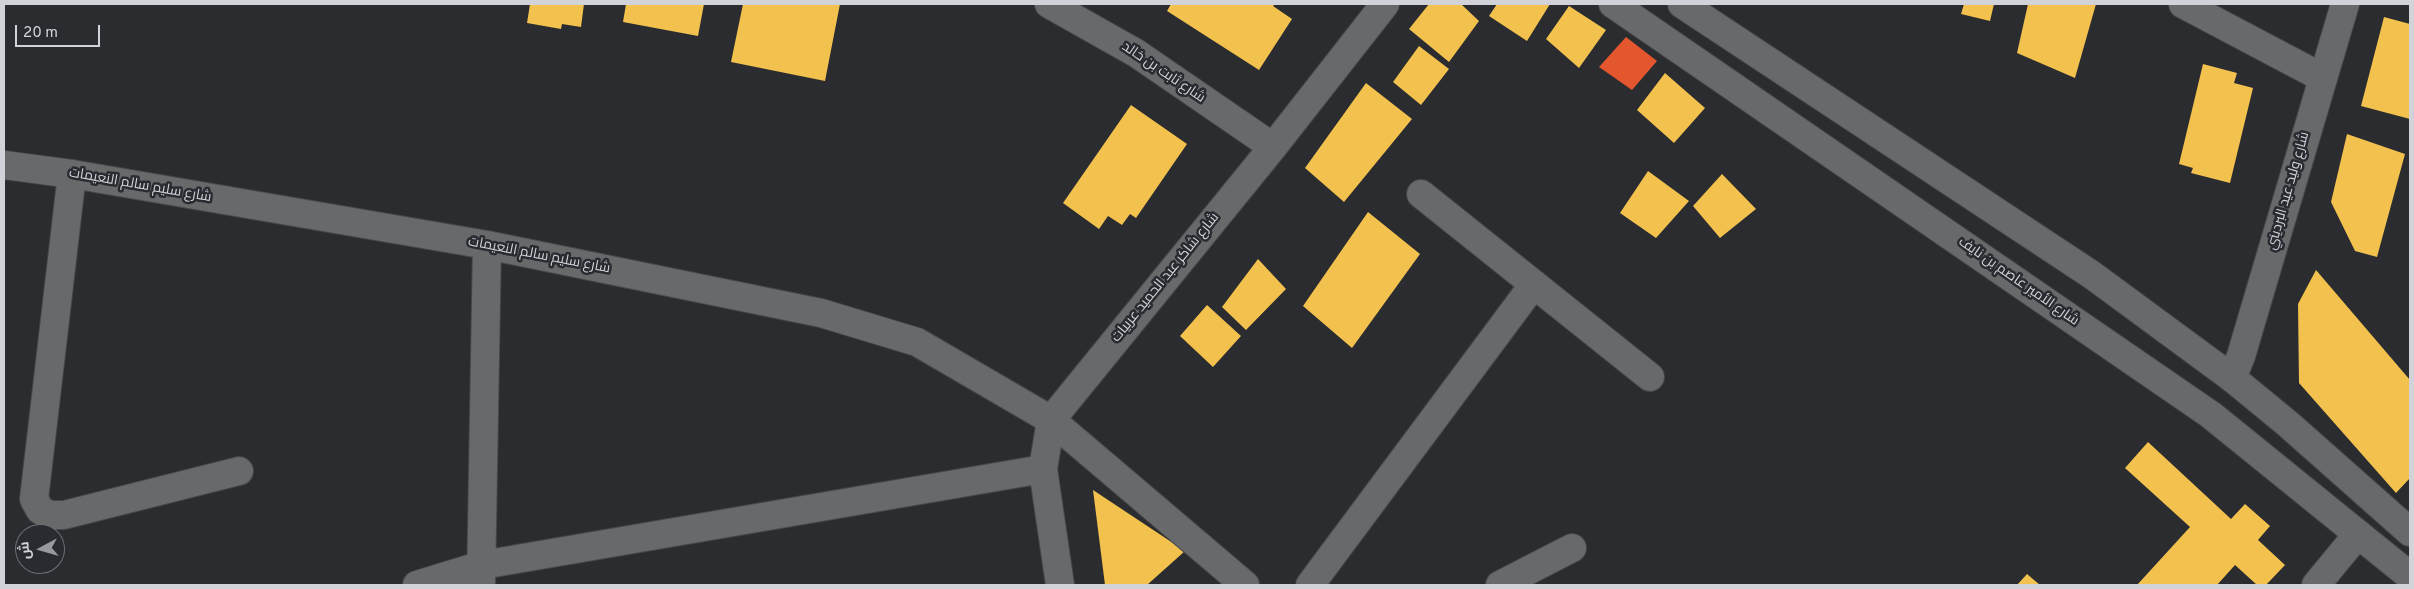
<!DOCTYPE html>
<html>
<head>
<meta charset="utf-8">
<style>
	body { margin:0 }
	#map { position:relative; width:2414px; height:589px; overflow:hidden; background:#2b2c2f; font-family:Overpass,Cairo,sans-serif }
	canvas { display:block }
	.frame { position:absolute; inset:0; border:5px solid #d2d3d8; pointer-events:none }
	.north { position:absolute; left:15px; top:524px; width:50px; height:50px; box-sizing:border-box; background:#292b31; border:1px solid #6d6e74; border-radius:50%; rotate:264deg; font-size:14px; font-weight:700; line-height:20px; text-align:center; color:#d2d3d8 }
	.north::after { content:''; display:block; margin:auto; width:18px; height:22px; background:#98999d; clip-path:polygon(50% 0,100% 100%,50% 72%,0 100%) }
	.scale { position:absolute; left:15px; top:25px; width:85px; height:22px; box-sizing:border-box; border:2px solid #d2d3d8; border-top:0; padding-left:6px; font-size:15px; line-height:18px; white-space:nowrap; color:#d2d3d8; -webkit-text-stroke:4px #292b31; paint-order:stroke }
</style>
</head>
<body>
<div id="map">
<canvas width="2414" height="589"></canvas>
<div class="frame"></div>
<div class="north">ش</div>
<div class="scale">20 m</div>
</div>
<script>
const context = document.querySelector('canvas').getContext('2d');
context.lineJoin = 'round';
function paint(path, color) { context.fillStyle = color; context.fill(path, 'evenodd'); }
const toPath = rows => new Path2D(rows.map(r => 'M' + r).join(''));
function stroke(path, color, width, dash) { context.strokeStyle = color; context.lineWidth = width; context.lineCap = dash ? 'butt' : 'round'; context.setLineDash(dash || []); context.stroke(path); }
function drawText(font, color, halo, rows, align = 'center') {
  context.font = font + ' Overpass,Cairo,sans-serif'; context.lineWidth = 5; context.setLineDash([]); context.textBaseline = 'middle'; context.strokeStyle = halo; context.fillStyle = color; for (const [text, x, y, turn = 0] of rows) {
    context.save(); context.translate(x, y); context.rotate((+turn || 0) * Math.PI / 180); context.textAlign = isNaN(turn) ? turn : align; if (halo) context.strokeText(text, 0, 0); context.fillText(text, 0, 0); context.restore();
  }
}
const homes = toPath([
	[530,4,584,4,581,27,562,24,561,29,527,23],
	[626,4,704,4,698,36,623,22],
	[743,4,840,4,825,81,731,62],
	[1171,4,1275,4,1273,6,1292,19,1259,70,1167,11],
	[1429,4,1461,4,1479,21,1449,62,1409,29],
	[1497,4,1550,4,1527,41,1489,16],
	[1964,4,1994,4,1990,21,1961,14],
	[2028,4,2096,4,2075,78,2017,53],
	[1569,6,1606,30,1579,68,1546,39],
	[2384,17,2410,24,2410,119,2361,106],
	[1419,46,1449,69,1421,105,1393,82],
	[2203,64,2237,73,2234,83,2253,88,2230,183,2191,173,2193,168,2179,164],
	[1665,73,1705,108,1674,143,1637,110],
	[1366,83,1412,119,1344,202,1305,168],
	[1131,105,1187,144,1136,218,1130,214,1122,225,1108,216,1099,229,1063,203],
	[2347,134,2405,154,2377,257,2355,251,2331,202],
	[1648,171,1689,201,1656,238,1620,213],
	[1722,174,1756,209,1720,238,1693,206],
	[1368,212,1420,254,1352,348,1303,306],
	[1258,259,1286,289,1246,330,1222,307],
	[2316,270,2410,380,2410,478,2396,493,2299,383,2298,304],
	[1207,305,1241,336,1213,367,1180,336],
	[2148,442,2231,519,2245,504,2270,526,2258,540,2285,565,2266,585,2257,585,2235,565,2217,585,2137,585,2190,527,2125,468],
	[1093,490,1185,551,1147,585,1105,585],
	[2027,574,2040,585,2017,585]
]);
const shops = toPath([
	[1626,37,1657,61,1632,90,1599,67]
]);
const minor = toPath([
	[1049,4,1136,53,1273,147],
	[2183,4,2323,78],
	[4,165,72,174,487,245,821,313,917,342,1051,420,1245,585],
	[72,174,34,499,40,510,50,515,64,515,239,471],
	[1421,194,1650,377],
	[2232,378,2241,356,2345,4],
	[481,583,487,245],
	[417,585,482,565,1043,469],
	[1060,585,1043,469,1051,420,1273,147,1385,4],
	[1310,585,1534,284],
	[1500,585,1572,548],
	[2316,585,2358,534]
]);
const secondary = toPath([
	[1613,4,2211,415,2410,576],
	[1682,4,2092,275,2232,378,2288,424,2410,532]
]);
const streetNames = [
	["شارع ثابت بن خالد",1163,73,34],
	["شارع سليم سالم النعيمات",140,186,10],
	["شارع وليد عيد البرديني",2289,191,-74],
	["شارع سليم سالم النعيمات",539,256,11],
	["شارع شاكر عبد الحميد عربيات",1166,278,-51],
	["شارع الأمير عاصم بن نايف",2018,282,35]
];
paint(homes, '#f2c14e');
paint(shops, '#e4572e');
stroke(minor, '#46474a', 30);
stroke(secondary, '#46474a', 30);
stroke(minor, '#68696b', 28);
stroke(secondary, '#68696b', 28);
drawText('14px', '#d2d3d8', '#292b31', streetNames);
</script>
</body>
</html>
